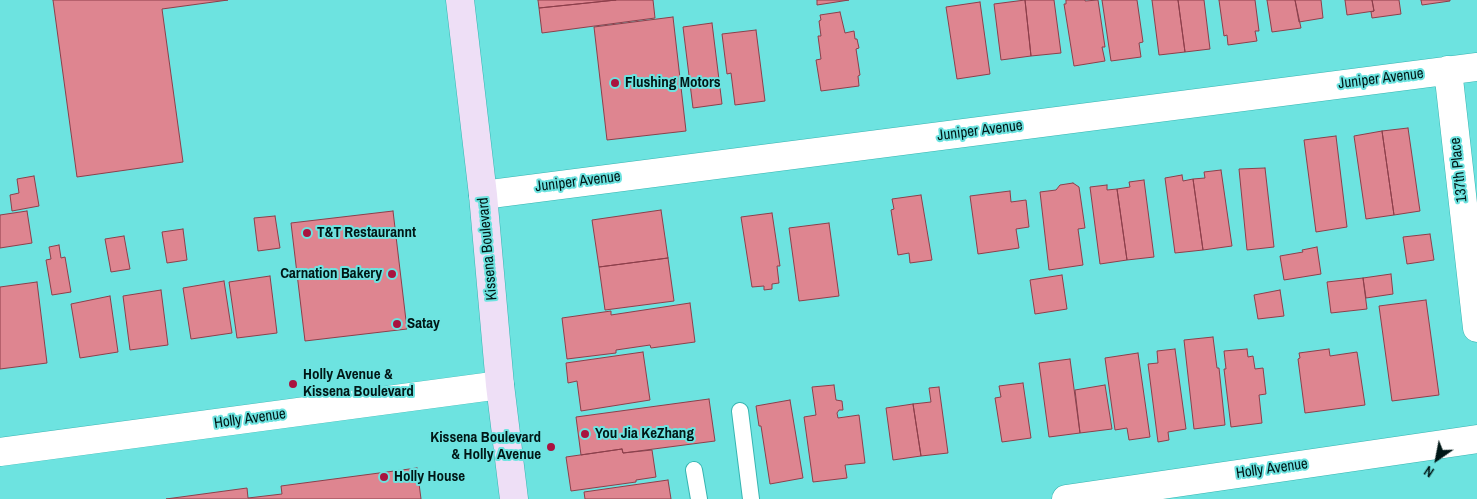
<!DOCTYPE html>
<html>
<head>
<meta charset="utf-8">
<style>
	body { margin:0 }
	#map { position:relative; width:1477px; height:499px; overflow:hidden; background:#6de3e0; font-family:"Archivo Narrow",sans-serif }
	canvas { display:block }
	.north { position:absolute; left:1412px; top:434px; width:50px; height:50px; -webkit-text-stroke:4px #6de3e0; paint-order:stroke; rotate:213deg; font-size:14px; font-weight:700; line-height:20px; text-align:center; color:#001716 }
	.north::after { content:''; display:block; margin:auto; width:18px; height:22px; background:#001716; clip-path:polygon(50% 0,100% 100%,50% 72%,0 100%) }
</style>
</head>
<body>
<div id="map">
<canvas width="1477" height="499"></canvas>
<div class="north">N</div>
</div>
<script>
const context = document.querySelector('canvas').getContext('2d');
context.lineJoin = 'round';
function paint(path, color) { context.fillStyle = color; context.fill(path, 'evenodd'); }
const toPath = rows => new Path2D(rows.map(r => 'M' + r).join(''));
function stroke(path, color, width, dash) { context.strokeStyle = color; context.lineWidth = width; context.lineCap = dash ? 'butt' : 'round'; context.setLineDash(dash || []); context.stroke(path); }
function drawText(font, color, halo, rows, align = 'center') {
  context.font = font + ' "Archivo Narrow",sans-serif'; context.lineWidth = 4; context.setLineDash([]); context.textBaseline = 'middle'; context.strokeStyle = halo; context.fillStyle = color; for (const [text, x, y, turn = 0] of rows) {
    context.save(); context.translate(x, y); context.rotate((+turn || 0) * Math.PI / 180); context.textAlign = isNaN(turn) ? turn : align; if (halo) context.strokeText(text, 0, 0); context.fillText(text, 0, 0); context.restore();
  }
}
const building = toPath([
	[53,0,228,0,162,9,183,162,77,177,53,0],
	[538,0,616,0,539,8,538,0],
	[616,0,653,0,655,18,542,33,539,8,616,0],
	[817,0,849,0,817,5,817,0],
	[1025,0,1054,0,1061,53,1031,56,1025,0],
	[1025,0,1031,56,1001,60,994,4,1025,0],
	[1066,0,1085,0,1085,1,1098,0,1105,47,1102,47,1105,61,1074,66,1064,4,1066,4,1066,0],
	[1102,0,1137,0,1143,42,1139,43,1141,57,1111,61,1102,0],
	[1152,0,1178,0,1185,52,1159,55,1152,0],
	[1178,0,1204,0,1210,49,1185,52,1178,0],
	[1219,0,1255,0,1259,31,1255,31,1257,41,1228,45,1227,35,1224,36,1219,0],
	[1267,0,1295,0,1301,28,1272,32,1267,0],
	[1295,0,1321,0,1323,18,1299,22,1295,0],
	[1345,0,1372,0,1374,11,1347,15,1345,0],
	[1372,0,1399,0,1401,14,1372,18,1371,12,1374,11,1372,0],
	[1421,0,1450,0,1450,1,1422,5,1421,0],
	[980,2,990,74,957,79,946,7,980,2],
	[840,12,845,33,854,31,855,39,857,39,859,48,856,49,860,75,858,76,859,86,821,91,816,60,821,59,818,36,821,36,819,21,821,20,820,15,840,12],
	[673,17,686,131,607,140,594,27,673,17],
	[712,23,722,104,693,108,683,27,712,23],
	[756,30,765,101,735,105,731,73,727,74,722,34,756,30],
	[1408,128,1420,211,1394,215,1382,131,1408,128],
	[1382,131,1394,215,1366,219,1354,136,1382,131],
	[1336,136,1347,227,1316,232,1304,140,1336,136],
	[1265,168,1274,247,1247,250,1239,169,1265,168],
	[1221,170,1232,246,1203,250,1193,179,1205,178,1204,172,1221,170],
	[1182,175,1183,181,1193,179,1203,250,1175,253,1165,178,1182,175],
	[34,176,39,206,12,211,10,195,19,193,17,179,34,176],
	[1144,180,1154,257,1127,260,1117,189,1130,187,1129,182,1144,180],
	[1073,183,1079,187,1085,228,1078,229,1083,265,1049,270,1040,192,1056,190,1060,185,1073,183],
	[1107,185,1107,190,1117,189,1127,260,1100,264,1090,187,1107,185],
	[1010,191,1011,202,1026,200,1029,227,1016,229,1019,248,978,254,970,196,1010,191],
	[921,195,932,260,910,263,909,253,898,255,891,210,894,209,892,199,921,195],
	[661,210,668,258,599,267,592,220,661,210],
	[27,211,32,243,0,248,0,215,27,211],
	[393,211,407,329,305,341,291,223,393,211],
	[772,213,780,266,777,266,779,283,772,284,772,289,764,290,764,286,752,287,741,217,772,213],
	[275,216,280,248,258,251,254,218,275,216],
	[829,223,839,296,799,301,789,228,829,223],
	[183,229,187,260,167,263,162,232,183,229],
	[1430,234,1434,260,1407,264,1403,237,1430,234],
	[124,236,130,269,111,272,105,239,124,236],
	[59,245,61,258,65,257,71,292,52,295,46,260,51,259,49,247,59,245],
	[1317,247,1321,274,1284,280,1280,256,1303,252,1302,250,1317,247],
	[668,258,674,301,605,310,599,267,668,258],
	[1391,274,1393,294,1366,298,1363,278,1391,274],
	[1062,275,1067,309,1035,314,1030,280,1062,275],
	[270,276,277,333,237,338,229,282,270,276],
	[1363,278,1367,309,1331,313,1327,282,1363,278],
	[224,281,232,333,191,339,183,288,224,281],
	[37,282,47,363,0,369,0,287,37,282],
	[161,290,168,345,130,350,123,296,161,290],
	[1280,290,1284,316,1258,319,1254,295,1280,290],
	[110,296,118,352,80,358,71,304,110,296],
	[1426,300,1439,395,1392,401,1379,306,1426,300],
	[690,303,695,342,651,348,650,345,616,350,616,353,567,359,562,318,611,311,611,315,690,303],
	[1213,337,1217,368,1219,368,1225,425,1194,429,1184,340,1213,337],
	[1175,349,1186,429,1168,432,1169,440,1158,442,1148,364,1158,363,1157,351,1175,349],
	[1247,349,1248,357,1253,356,1255,369,1263,368,1266,394,1259,395,1262,423,1231,427,1224,369,1226,369,1224,351,1247,349],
	[1329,349,1330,356,1357,352,1365,405,1305,413,1298,359,1300,358,1299,353,1329,349],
	[643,352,650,400,581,411,577,381,568,383,566,363,643,352],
	[1138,353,1150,437,1129,440,1127,428,1115,430,1105,358,1138,353],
	[1070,359,1080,433,1049,437,1039,363,1070,359],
	[1023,383,1031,438,1002,442,995,398,1001,397,999,386,1023,383],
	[834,385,836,400,842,401,843,410,839,410,837,413,838,418,859,415,865,463,845,465,847,478,813,482,804,417,816,415,812,387,834,385],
	[1105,385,1112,429,1080,433,1075,390,1105,385],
	[939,387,948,453,921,456,913,404,931,402,929,388,939,387],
	[709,399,715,441,623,453,622,449,581,455,576,417,709,399],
	[790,400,803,478,770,484,761,426,759,426,756,406,790,400],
	[913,404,921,456,893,460,886,408,913,404],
	[622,449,623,453,652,450,656,477,636,480,636,482,571,491,566,457,622,449],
	[417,468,421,499,166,499,247,488,248,498,282,494,281,486,417,468],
	[668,480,671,499,585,499,584,492,668,480]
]);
const lane = toPath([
	[740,411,751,499],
	[694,470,699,499]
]);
const street = toPath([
	[1448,70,1477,328],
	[483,195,1477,67],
	[0,452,500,385],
	[1066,499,1477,439]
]);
const secondary = toPath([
	[460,0,483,195,500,385,514,499]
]);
const markers = [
	[615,83,5,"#a9133f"],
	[307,233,5,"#a9133f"],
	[392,274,5,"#a9133f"],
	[397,324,5,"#a9133f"],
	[293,384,5,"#a9133f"],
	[585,434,5,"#a9133f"],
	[551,447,5,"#a9133f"],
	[384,477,5,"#a9133f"]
];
const streetNames = [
	["Juniper Avenue",1381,79,-7],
	["Juniper Avenue",980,131,-7],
	["137th Place",1459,170,-96],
	["Juniper Avenue",578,182,-7],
	["Kissena Boulevard",488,249,-95],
	["Holly Avenue",250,419,-8],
	["Holly Avenue",1272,469,-8]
];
const poiNames = [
	["Flushing Motors",625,83],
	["T&T Restaurannt",317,233],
	["Carnation Bakery",382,274,"right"],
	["Satay",407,324],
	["Holly Avenue &",303,375],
	["Kissena Boulevard",303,392],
	["You Jia KeZhang",595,434],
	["Kissena Boulevard",541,438,"right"],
	["& Holly Avenue",541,455,"right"],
	["Holly House",394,477]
];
paint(building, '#de8590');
stroke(building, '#8d3f4b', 1);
stroke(lane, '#36b4b1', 18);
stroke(street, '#36b4b1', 29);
stroke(secondary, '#36b4b1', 29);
stroke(lane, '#fff', 16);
stroke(street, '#fff', 28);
stroke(secondary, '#eedff6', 28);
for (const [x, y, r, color] of markers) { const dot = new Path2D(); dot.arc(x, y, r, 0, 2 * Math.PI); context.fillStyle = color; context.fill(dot); stroke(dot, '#6de3e0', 2); }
drawText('15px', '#001716', '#6de3e0', streetNames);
drawText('bold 15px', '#001716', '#6de3e0', poiNames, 'left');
</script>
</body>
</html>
